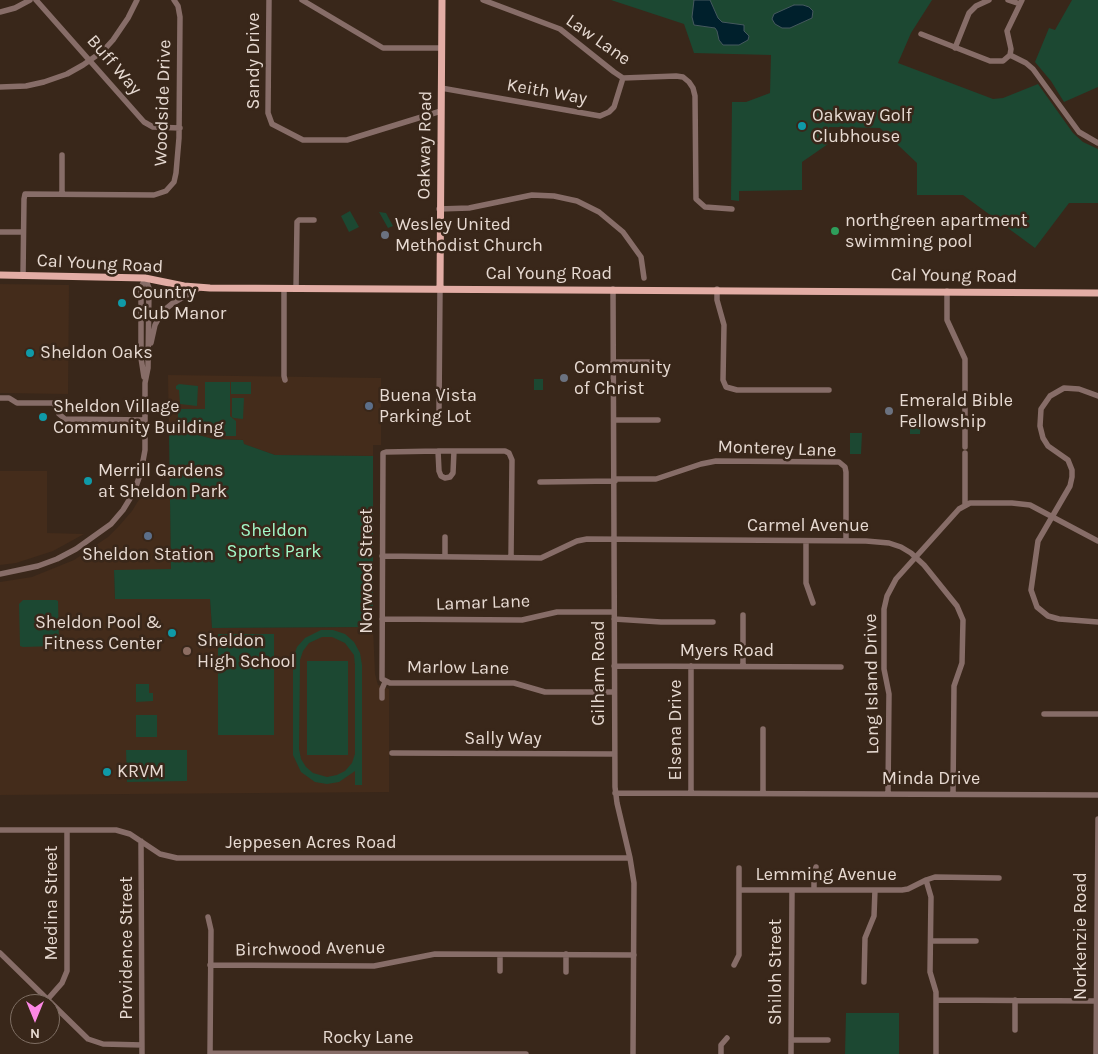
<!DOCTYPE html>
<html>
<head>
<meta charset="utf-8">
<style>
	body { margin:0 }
	#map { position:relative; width:1098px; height:1054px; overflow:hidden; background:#39271a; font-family:Karla,sans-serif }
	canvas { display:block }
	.north { position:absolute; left:10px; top:994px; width:50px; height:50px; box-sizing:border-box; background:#39271a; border:1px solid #7f6f64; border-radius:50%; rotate:180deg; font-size:14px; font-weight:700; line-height:20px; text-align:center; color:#e7dad2 }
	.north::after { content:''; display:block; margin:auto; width:18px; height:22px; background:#fb87e5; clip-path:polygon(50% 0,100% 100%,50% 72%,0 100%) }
</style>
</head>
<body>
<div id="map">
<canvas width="1098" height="1054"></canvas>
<div class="north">N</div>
</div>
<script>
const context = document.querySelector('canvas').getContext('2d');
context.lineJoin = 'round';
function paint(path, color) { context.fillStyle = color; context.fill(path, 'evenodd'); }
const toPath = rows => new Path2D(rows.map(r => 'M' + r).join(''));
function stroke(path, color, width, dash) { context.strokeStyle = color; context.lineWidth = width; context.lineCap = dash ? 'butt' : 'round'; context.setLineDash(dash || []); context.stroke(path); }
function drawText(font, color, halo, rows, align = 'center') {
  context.font = font + ' Karla,sans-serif'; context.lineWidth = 5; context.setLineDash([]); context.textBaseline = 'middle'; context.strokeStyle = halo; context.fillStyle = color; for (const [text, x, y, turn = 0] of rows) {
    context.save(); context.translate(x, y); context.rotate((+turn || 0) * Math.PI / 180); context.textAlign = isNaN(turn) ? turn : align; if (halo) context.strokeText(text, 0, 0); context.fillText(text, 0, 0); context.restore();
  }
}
const built = toPath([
	[0,284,69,285,68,394,0,393],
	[168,375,381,378,381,445,373,445,373,456,275,455,243,444,243,440,213,439,195,434,169,434],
	[0,471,47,471,47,533,84,534,53,551,16,563,0,565],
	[170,492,171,570,114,570,115,599,210,599,212,628,373,627,375,674,378,685,389,689,389,792,0,795,0,582,32,577,74,560,108,537,119,526,132,511,143,493]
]);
const green = toPath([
	[611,0,932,0,911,33,898,63,993,99,1003,98,1038,84,1073,133,1083,142,1098,149,1098,203,1069,203,1035,248,963,195,917,195,917,163,880,128,829,127,828,144,802,162,802,190,739,191,739,201,731,200,732,102,746,102,770,93,771,55,694,53,684,24],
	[1072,0,1098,0,1098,87,1064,102,1051,81,1035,62,1049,28,1055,30],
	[350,211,359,227,349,232,341,216],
	[379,212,386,213,393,226,388,228],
	[534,379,543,379,543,390,534,390],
	[205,382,230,382,230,416,236,421,236,436,215,436,196,431,178,431,178,409,205,409],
	[231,382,251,382,251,394,231,394],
	[179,384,198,386,197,406,180,404,179,390,176,389,176,386],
	[232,398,244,398,243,419,234,418,232,417],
	[910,416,921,416,920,434,910,434],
	[850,433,862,433,861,454,850,454],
	[169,434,195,434,213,439,243,440,244,444,275,455,373,456,373,627,212,628,210,599,115,599,114,570,171,569],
	[23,600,56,600,58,601,59,643,57,646,23,647,20,646,19,604],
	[321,630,333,630,345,634,354,642,360,653,362,665,362,785,355,785,355,771,339,782,327,784,315,782,301,772,293,755,293,659,297,647,305,638],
	[322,637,332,637,345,643,354,655,355,665,355,754,352,763,345,771,337,775,327,777,313,773,306,767,301,759,299,749,300,660,303,651,309,643],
	[218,634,274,634,274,735,218,735],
	[307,661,348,661,348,755,307,755],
	[136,684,149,684,149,693,153,693,153,701,136,702],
	[136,715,157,715,157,737,136,737],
	[126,750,187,750,187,781,127,782],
	[846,1013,899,1013,899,1054,845,1054]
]);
const water = toPath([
	[694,0,710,0,718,18,722,22,744,25,744,31,749,36,748,40,739,45,723,45,719,40,717,31,715,28,694,25,692,17,694,0],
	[794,5,803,5,809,7,813,11,812,18,790,28,782,28,775,24,772,19,774,14,794,5]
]);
const minor = toPath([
	[36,0,144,122,153,127,180,128],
	[269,0,268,113,272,124,303,140,347,140,441,111],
	[302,0,383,48,442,48],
	[483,0,560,29,614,72,623,78,676,76,683,77,689,82,693,88,695,96,696,199,705,207,732,209],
	[1008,0,1020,4],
	[1022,0,1007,31,1011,49,1010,55,1026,63,1033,69,1079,132,1098,143],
	[0,12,15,8,30,0],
	[921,34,990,61,1003,61,1010,55],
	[955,48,969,13,976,6,989,0],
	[0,87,26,86,44,82,67,74,83,65,103,51,113,40,128,18,137,0],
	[441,88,600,116,609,112,614,107,623,78],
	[62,194,62,155],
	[439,209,469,208,532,195,554,196,577,201,599,212,623,232,641,257,644,278],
	[0,232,23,232],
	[23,276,24,199,25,194,154,195,166,191,174,182,176,173,179,138,180,17,178,6,174,0],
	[284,288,284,376,285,380],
	[296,289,297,222,299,220,314,220],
	[613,289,615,787,617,803,630,858,634,883,633,1054],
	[717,289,717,300,724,325,723,380,726,387,737,390,829,390],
	[947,291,947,320,965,359,965,447],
	[151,343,155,325,162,312,173,303,201,287],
	[613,362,653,362],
	[144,377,141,358,141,288,145,278],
	[1098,396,1079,389,1064,388,1050,396,1041,409,1040,426,1043,438,1048,446,1068,460,1072,470,1072,477,1070,486,1038,541,1031,590,1037,607,1048,616,1059,619,1098,622],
	[0,398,9,398,17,403,54,403,59,414,65,419,145,420],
	[439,410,440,289],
	[615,420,658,420],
	[438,451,439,471,441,476,445,478,450,477,453,473,454,451],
	[965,453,965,504],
	[615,479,656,479,701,464,716,461,839,462,845,467,846,472,846,541],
	[540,482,615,481],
	[806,541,806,583,813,603],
	[382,556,541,558,577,541,587,539,866,541,889,543,901,547,911,553,924,565,957,606,963,620,962,663,954,686,953,794],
	[445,557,445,537],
	[511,557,512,460,509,453,505,451,438,451,386,452,383,453,382,679,390,683,514,683,545,692,614,692],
	[0,574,38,566,57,559,76,549,111,524,123,510,134,492,141,472,145,450,145,383,148,368,149,288,145,278],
	[743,615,743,666],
	[382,619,522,620,557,612,614,612],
	[614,619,661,622,713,622],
	[614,666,841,667],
	[382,698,382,689,385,682],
	[1044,714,1098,714],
	[763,729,763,793],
	[392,753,614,754],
	[615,793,1098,795],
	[691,793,691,666],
	[888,794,889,694,884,669,884,609,887,596,896,579,959,509,970,503,1012,503,1030,505,1098,541],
	[0,830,116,830,130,834,160,854,177,858,630,858],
	[141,841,142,1054],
	[926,880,931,897,930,972,936,992,936,1054],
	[739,890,902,890,908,889,926,880,935,877,999,878],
	[814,890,814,875,816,867],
	[208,917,211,930,210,1054],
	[931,941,976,941],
	[0,953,88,1039,103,1044,142,1045],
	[500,955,500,971],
	[210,965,374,966,435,954,634,955],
	[734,965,739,955,739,868],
	[566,972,566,954],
	[864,982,865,938,874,916,875,890],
	[47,1000,62,983,67,971,67,830],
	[936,1000,1096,1001],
	[1015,1030,1015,1000],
	[791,1040,828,1040],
	[210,1053,526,1054],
	[721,1054,721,1045,727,1038],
	[791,1054,792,890],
	[1096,1054,1098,819]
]);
const major = toPath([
	[0,275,145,278,184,286,210,288,1098,293],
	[440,289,442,0]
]);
const markers = [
	[802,126,5,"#0f9aa8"],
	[835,231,5,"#2e9e5b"],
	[385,235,5,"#6b7280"],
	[122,303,5,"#0f9aa8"],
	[30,353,5,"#0f9aa8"],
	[564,378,5,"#6b7280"],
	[369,406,5,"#5c6f8a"],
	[889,411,5,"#6b7280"],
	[43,417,5,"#0f9aa8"],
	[88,481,5,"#0f9aa8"],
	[148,536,5,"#5c6f8a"],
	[172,633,5,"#0f9aa8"],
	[187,651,5,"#8d6e63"],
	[107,772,5,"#0f9aa8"]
];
const streetNames = [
	["Law Lane",598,40,35],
	["Sandy Drive",254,61,-90],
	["Buff Way",114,65,49],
	["Keith Way",547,92,10],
	["Woodside Drive",163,103,-88],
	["Oakway Road",425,145,-89],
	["Cal Young Road",100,264,3],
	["Cal Young Road",549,274],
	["Cal Young Road",954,276,1],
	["Monterey Lane",777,449,2],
	["Carmel Avenue",808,526],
	["Norwood Street",367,571,-90],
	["Lamar Lane",483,603,-2],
	["Myers Road",727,651],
	["Marlow Lane",458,668,1],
	["Gilham Road",599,673,-90],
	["Long Island Drive",872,684,-91],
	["Elsena Drive",676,730,-90],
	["Sally Way",503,739],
	["Minda Drive",931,779],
	["Jeppesen Acres Road",311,843],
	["Lemming Avenue",826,875],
	["Medina Street",52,903,-90],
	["Norkenzie Road",1081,936,-90],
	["Providence Street",127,948,-90],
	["Birchwood Avenue",310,949,-1],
	["Shiloh Street",776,972,-90],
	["Rocky Lane",368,1038]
];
const poiNames = [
	["Oakway Golf",812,116],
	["Clubhouse",812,137],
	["northgreen apartment",845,221],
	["swimming pool",845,242],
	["Wesley United",395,225],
	["Methodist Church",395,246],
	["Country",132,293],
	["Club Manor",132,314],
	["Sheldon Oaks",40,353],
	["Community",574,368],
	["of Christ",574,389],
	["Buena Vista",379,396],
	["Parking Lot",379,417],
	["Emerald Bible",899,401],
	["Fellowship",899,422],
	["Sheldon Village",53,407],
	["Community Building",53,428],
	["Merrill Gardens",98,471],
	["at Sheldon Park",98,492],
	["Sheldon Station",148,555,"center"],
	["Sheldon Pool &",162,623,"right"],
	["Fitness Center",162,644,"right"],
	["Sheldon",197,641],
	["High School",197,662],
	["KRVM",117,772]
];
const parkNames = [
	["Sheldon",274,531],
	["Sports Park",274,552]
];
paint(built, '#442c1b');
paint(green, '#1c4832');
paint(water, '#00202c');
stroke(water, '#45585e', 1);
stroke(minor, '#876d68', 5.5);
stroke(major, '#e3ada5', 7);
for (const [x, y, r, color] of markers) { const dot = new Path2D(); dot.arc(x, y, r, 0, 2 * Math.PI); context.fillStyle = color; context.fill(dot); stroke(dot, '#39271a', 2); }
drawText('18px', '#e7dad2', '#39271a', streetNames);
drawText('18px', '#e7dad2', '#39271a', poiNames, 'left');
drawText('18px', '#a2f8c8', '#39271a', parkNames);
</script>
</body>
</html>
